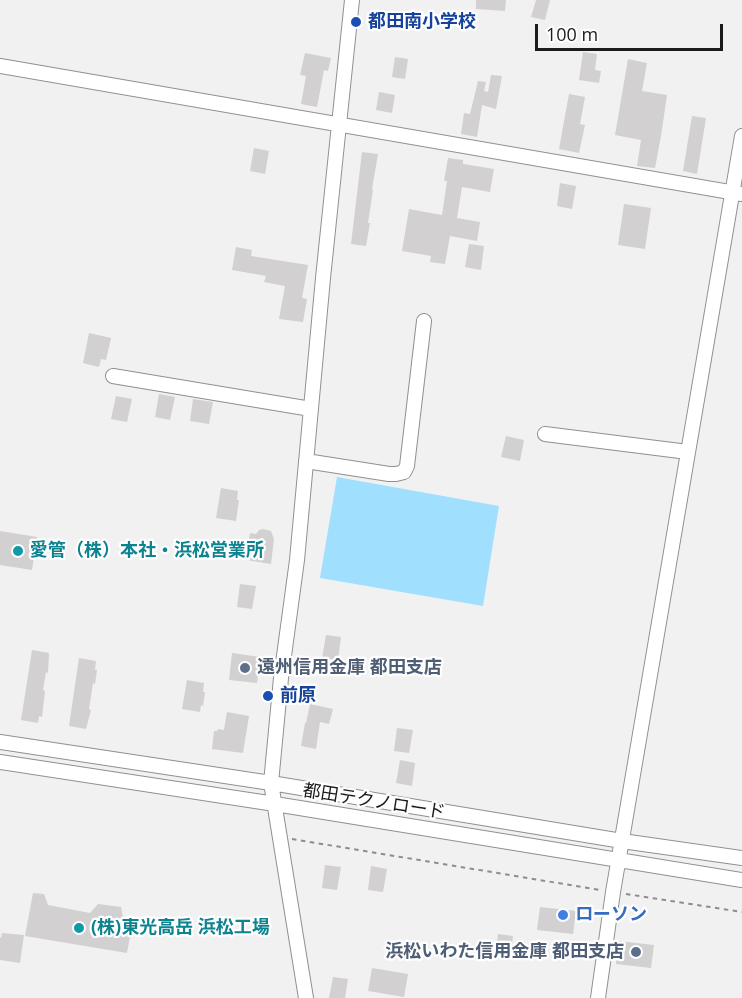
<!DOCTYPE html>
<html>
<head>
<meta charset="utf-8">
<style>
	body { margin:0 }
	#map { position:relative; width:742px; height:998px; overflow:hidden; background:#f1f1f2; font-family:"Open Sans",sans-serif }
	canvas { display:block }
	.scale { position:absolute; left:535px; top:24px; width:188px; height:27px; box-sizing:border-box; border:3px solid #1b1b1c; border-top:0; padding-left:8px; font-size:18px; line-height:21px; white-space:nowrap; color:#1b1b1c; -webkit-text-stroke:4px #fefeff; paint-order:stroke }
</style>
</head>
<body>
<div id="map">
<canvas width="742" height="998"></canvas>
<div class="scale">100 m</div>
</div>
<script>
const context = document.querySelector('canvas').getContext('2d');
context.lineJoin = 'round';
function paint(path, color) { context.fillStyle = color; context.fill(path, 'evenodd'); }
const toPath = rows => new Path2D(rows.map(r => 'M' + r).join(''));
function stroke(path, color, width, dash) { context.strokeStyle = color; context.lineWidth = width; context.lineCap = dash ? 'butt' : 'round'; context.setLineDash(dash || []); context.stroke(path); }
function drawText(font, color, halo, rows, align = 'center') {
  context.font = font + ' "Open Sans","Noto Sans JP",sans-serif'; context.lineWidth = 4.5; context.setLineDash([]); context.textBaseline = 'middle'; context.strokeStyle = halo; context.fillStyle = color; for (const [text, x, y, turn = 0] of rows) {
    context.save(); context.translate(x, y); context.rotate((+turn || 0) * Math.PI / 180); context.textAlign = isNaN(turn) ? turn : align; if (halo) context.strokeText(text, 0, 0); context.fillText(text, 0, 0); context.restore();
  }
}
const water = toPath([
	[337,477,499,506,483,606,320,578]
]);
const building = toPath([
	[476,0,506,0,505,11,476,9],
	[536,0,550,0,545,20,531,17],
	[583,52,597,54,595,70,601,71,599,83,579,80],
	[305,53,331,58,328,71,324,70,317,107,301,104,306,76,300,75],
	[395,57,408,59,405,79,392,77],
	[628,59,647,63,642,91,667,95,661,136,655,168,637,166,641,140,615,135],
	[491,75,502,76,496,109,482,105,477,137,461,134,464,113,470,114,478,81,486,82,484,91,488,92],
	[379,92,395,95,392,113,376,110],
	[569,94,585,97,580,124,585,125,579,153,559,149],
	[692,116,706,118,697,174,683,171],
	[254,148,269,151,265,174,250,171],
	[362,152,378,154,372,189,373,190,368,223,370,223,366,246,351,244],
	[448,158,463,160,463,164,494,169,490,192,462,187,457,218,480,222,477,241,450,236,445,264,430,262,431,256,402,251,409,209,442,215,447,181,444,181],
	[560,183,576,186,572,209,557,206],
	[624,204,651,208,645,249,618,245],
	[469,244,484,246,481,270,465,267],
	[236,247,252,250,251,256,308,265,302,298,307,299,303,322,279,319,285,286,264,282,266,276,232,270],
	[89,333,111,338,106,360,101,359,99,367,83,363],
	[159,394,175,397,170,420,155,417],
	[116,396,132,399,127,422,111,419],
	[193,399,213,402,209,424,190,421],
	[506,436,524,440,520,461,501,457],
	[221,488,238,491,237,500,239,500,236,521,216,518],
	[263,529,271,531,274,539,271,564,246,560,250,533,256,534,259,530],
	[0,531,37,537,32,570,0,565],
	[240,584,256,586,252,609,237,607],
	[326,635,341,637,338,660,322,658],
	[32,650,49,653,48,673,46,672,43,690,45,691,42,717,39,716,38,723,21,720],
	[232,653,260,657,257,683,229,680],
	[79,658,96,661,95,670,97,670,95,684,93,683,89,709,91,710,86,729,69,726],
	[187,680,204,683,203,692,205,692,203,706,201,705,200,712,182,709],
	[310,704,333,709,329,724,320,722,316,749,301,746,305,723,306,723],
	[227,712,249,716,243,753,212,749,214,731,217,731,218,729,224,730],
	[397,728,413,730,409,753,394,751],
	[400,760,415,763,412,786,396,783],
	[325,865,341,867,337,890,322,888],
	[371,866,387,869,383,892,368,890],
	[33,893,44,894,48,905,90,913,98,904,121,907,123,918,133,920,127,953,25,936],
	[540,907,576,911,573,934,537,930],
	[2,933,24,935,20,963,0,960,0,937,1,938],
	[498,934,513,936,510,960,495,957],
	[618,941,654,945,651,968,616,964],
	[372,968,408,974,404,997,368,991],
	[333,977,348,979,345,998,329,998]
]);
const path = toPath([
	[292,839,600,890],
	[626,894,742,912]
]);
const minor = toPath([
	[0,66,742,194],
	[113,376,311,409],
	[545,434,688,452],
	[306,461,389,474,396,474,404,472,407,466,424,321],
	[0,742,271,783,622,841,742,858],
	[0,762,275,804,742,880],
	[306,998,271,783,281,678,297,560,323,278,352,0],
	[598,998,613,892,742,136]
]);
const markers = [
	[356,22,6,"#1a4fb4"],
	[18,551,6,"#0f9aa8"],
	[245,668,6,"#5c6f8a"],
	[268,696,6,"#1a4fb4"],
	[563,915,6,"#3f7fe0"],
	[79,928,6,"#0f9aa8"],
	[636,952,6,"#5c6f8a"]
];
const transitNames = [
	["都田南小学校",368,22],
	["前原",280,696]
];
const cultureNames = [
	["愛管（株）本社・浜松営業所",30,551],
	["(株)東光高岳 浜松工場",91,928]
];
const serviceNames = [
	["遠州信用金庫 都田支店",257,668],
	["浜松いわた信用金庫 都田支店",624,952,"right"]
];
const streetNames = [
	["都田テクノロード",374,802,9]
];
const shopNames = [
	["ローソン",575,915]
];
paint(water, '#a0e0fe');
paint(building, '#d2d0d1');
stroke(minor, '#909092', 16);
stroke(path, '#8d8d8e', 2, [4.5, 4.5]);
stroke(minor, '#fff', 14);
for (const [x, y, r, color] of markers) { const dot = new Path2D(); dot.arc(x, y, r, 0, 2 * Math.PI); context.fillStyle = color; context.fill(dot); stroke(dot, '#fefeff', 2); }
drawText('bold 18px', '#164399', '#fefeff', transitNames, 'left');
drawText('bold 18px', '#0d838f', '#fefeff', cultureNames, 'left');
drawText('bold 18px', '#4e5e75', '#fefeff', serviceNames, 'left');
drawText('18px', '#1b1b1c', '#fefeff', streetNames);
drawText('bold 18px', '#366cbe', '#fefeff', shopNames, 'left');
</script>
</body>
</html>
